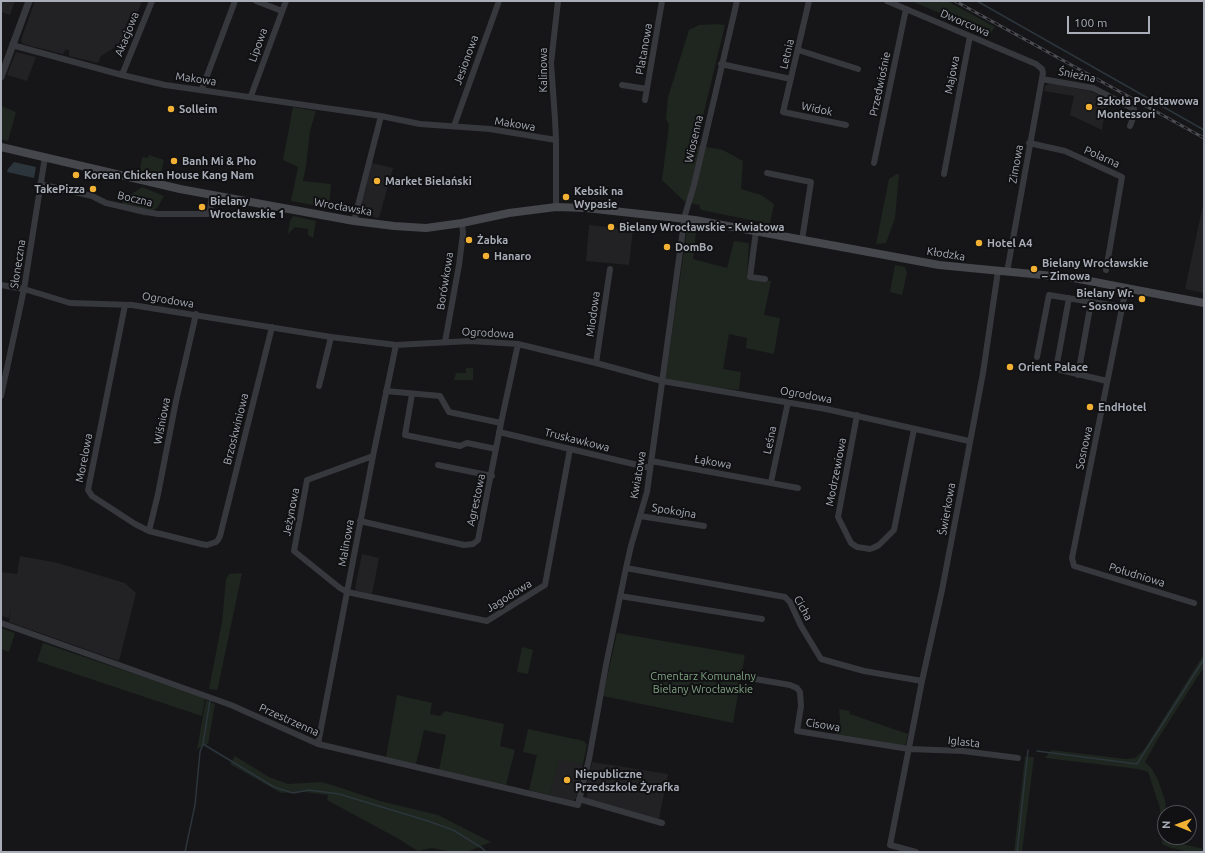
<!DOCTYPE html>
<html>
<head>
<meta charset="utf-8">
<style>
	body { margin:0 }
	#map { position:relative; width:1205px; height:853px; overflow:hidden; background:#161618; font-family:Ubuntu,sans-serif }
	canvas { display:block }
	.frame { position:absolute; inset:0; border:2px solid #a8adb8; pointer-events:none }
	.north { position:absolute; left:1157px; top:805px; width:40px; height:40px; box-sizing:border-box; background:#111113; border:1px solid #4d4f55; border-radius:50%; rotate:271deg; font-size:11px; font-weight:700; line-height:16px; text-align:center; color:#a8adb8 }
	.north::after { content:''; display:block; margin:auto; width:14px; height:18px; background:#f2b134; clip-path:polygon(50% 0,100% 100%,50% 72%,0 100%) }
	.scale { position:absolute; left:1067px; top:16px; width:83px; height:18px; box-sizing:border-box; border:2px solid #a8adb8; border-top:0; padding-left:5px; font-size:12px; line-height:14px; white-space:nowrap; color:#a8adb8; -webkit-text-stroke:3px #111113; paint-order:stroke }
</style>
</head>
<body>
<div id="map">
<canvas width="1205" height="853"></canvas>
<div class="frame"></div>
<div class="north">N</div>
<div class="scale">100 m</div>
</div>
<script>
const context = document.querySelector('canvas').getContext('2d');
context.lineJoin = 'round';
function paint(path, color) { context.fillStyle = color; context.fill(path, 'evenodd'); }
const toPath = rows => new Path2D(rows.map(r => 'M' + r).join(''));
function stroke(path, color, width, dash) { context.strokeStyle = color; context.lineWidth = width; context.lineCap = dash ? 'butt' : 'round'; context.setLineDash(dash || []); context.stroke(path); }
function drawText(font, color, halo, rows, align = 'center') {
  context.font = font + ' Ubuntu,sans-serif'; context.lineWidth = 4; context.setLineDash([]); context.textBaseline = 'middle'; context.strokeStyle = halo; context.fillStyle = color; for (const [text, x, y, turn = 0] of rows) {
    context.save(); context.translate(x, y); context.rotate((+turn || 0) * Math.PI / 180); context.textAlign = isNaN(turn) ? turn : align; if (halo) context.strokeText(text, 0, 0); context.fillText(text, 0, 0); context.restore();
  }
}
const built = toPath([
	[1,1,15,1,10,15,1,12],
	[35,1,142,1,124,48,117,46,101,56,98,63,69,56,69,50,67,50,66,49,63,54,23,44,21,40],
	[16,52,36,57,27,81,7,75],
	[1049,83,1090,91,1107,99,1102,130,1070,115,1074,96,1044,91,1045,86],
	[372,163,393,168,379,218,361,214,359,212],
	[1204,200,1204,293,1185,289],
	[589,225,633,230,629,265,586,261],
	[362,554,379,558,372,594,356,591,355,588],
	[20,556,58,563,125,583,136,593,119,661,9,622,11,608,9,618,1,616,1,572,17,574],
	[559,759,583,764,576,798,573,801,550,795],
	[592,762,668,774,659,819,586,798,588,790,586,789]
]);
const green = toPath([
	[911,1,947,1,995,27,990,34],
	[717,24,725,25,696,145,723,150,743,161,741,189,761,195,774,204,770,224,701,210,699,205,685,202,662,180,669,125,666,119,668,97,689,30,699,25],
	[1,106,16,112,8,141,1,139],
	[293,107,316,111,310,131,306,166,303,181,331,184,329,208,291,201,298,167,283,160],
	[149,155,164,160,160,177,140,172,142,157,148,158],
	[897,174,899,174,895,218,886,243,876,244,889,179],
	[142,187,164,196,158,207,145,216,123,210,123,201,127,197],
	[293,216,316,221,313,238,308,235,308,229,295,227,288,234,290,221],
	[687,230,696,232,693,259,727,268,734,241,749,243,747,277,771,281,764,315,780,318,774,354,746,348,747,338,729,334,723,369,741,372,739,390,665,381],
	[895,265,905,267,907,273,902,295,890,292],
	[466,368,473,368,473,380,454,380,456,373,466,373],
	[242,573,218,687,217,690,209,689,222,622,226,579,229,574],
	[1,628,15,633,9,652,1,649],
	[617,633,745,655,733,723,603,696],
	[43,643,205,698,202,716,37,661],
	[522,647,533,650,528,674,517,672],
	[1204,654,1204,667,1159,737,1145,762,1152,769,1158,780,1165,800,1166,813,1165,813,1165,837,1169,837,1178,843,1204,849,1204,852,1190,852,1168,847,1162,844,1160,808,1148,772,1138,769,1045,758,1051,750,1126,759,1135,758,1143,751],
	[397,695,432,703,430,714,440,716,445,711,504,724,500,746,515,750,506,785,439,770,446,735,424,730,416,764,386,757],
	[206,700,215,704,208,744,197,749],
	[839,709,849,711,850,714,908,734,906,744,902,746,833,735,838,731,840,719],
	[528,729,584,741,587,745,583,764,559,760,550,795,529,790,537,755,523,752],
	[235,756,269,777,288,784,321,782,332,785,380,801,438,815,491,842,467,852,452,852,432,848,418,851,397,838,327,800,328,795,304,792,281,793,230,764],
	[1025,757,1034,757,1022,852,1014,852]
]);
const water = toPath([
	[14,162,36,167,34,178,7,172,8,169]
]);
const stream = toPath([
	[977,1,1204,130],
	[210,700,203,744,274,787,293,793,309,790,339,794,428,821,453,830,482,848,486,852],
	[1037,751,1137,764,1204,659],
	[185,852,195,805,200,752,203,744],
	[1017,852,1028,750]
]);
const minor = toPath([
	[256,1,282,11],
	[809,1,783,112,846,125],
	[887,1,1036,64,1042,69,1043,73,1007,272],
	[12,45,122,75,165,85,381,116,420,124,490,129,556,140,556,207],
	[798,50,858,69],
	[721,64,791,79],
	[122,75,152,1],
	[1042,79,1093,88,1134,109,1133,118,1130,126],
	[622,85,647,89],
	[202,89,235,1],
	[251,96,286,1],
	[645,100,662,1],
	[454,126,499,1],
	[556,140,555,119,551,63,558,1],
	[1029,143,1065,151,1122,177,1106,270],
	[874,163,906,9],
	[767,173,811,182,802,240],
	[944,174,970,36],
	[40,184,92,196,106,203,146,212,158,214,208,214,210,210,212,195],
	[354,221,381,116],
	[756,231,750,277,765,279],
	[1,285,24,289,70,303,132,305,331,337,396,345,470,341,518,344,596,363,662,381,826,409,969,441],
	[1126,288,1072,558,1074,566,1194,603],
	[1069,298,1056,369,1107,381],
	[125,305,88,490,92,496,135,524,149,531,201,544,207,545,216,542,218,540,220,536,272,327],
	[445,342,459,265,463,233,462,223],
	[1037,357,1049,295,1122,307],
	[596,363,610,269],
	[1078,375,1091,302],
	[319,386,331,337],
	[386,391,440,396,449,412,501,423],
	[412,394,405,435,460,446,467,443,496,449],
	[1,396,24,289,45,157],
	[857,415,838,517,851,543,857,547,870,549,873,548,879,545,894,530,914,429],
	[499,432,650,468],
	[373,456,307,480,294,551,340,588,347,592,487,621,545,585,570,449],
	[651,461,798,488],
	[438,465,492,476],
	[771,482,788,402],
	[640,516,704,526],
	[360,521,464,545,473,544,478,540,501,423,518,344],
	[149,531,158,494,176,401,196,314],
	[626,568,785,597,790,602,801,626,821,659,864,671,922,681],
	[620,596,762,619],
	[1,623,231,705,318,744,578,805,589,759,606,665,626,568,631,546,647,492,685,215,694,185,737,1],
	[755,679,790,685,797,688,800,692,801,706,797,731,909,749,963,751,1018,758],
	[318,744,373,456,396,345],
	[579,799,662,823],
	[916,852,890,845,922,681,942,590,959,501,983,373,998,271]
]);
const tertiary = toPath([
	[1,77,29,1]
]);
const secondary = toPath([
	[1,147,180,189,354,221,394,226,426,228,462,223,509,213,556,207,586,208,695,220,939,265,1074,278,1204,303]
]);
const rail = toPath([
	[955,1,1204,138]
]);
const markers = [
	[1089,107,4,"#f2b134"],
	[171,109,4,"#f2b134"],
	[174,161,4,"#f2b134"],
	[76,175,4,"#f2b134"],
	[377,181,4,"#f2b134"],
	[93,189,4,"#f2b134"],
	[566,197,4,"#f2b134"],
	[202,207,4,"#f2b134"],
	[611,227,4,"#f2b134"],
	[469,240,4,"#f2b134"],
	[979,243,4,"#f2b134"],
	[667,247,4,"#f2b134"],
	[486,256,4,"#f2b134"],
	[1034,269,4,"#f2b134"],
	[1142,299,4,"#f2b134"],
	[1010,367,4,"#f2b134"],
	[1090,407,4,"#f2b134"],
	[567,780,4,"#f2b134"]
];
const streetNames = [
	["Dworcowa",965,23,23],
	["Akacjowa",127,34,-68],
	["Lipowa",258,45,-70],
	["Platanowa",644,49,-80],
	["Letnia",787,54,-77],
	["Jesionowa",466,60,-70],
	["Kalinowa",543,70,-90],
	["Majowa",952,75,-79],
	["Śnieżna",1077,75,12],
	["Makowa",196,79,8],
	["Przedwiośnie",880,84,-78],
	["Widok",817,109,12],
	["Makowa",515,124,9],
	["Wiosenna",694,139,-77],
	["Polarna",1102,157,24],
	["Zimowa",1016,164,-80],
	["Boczna",135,199,13],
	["Wrocławska",343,207,10],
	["Kłodzka",946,254,9],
	["Słoneczna",18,264,-81],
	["Borówkowa",445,281,-81],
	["Ogrodowa",168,300,9],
	["Miodowa",593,314,-82],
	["Ogrodowa",488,333,3],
	["Ogrodowa",806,395,10],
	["Wiśniowa",162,421,-79],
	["Brzoskwiniowa",236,429,-76],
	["Truskawkowa",577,440,14],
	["Leśna",770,440,-78],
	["Sosnowa",1084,448,-78],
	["Morelowa",84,458,-79],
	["Łąkowa",713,462,10],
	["Modrzewiowa",836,472,-79],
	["Kwiatowa",638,475,-80],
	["Agrestowa",476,500,-78],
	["Świerkowa",947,509,-80],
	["Spokojna",674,511,9],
	["Jeżynowa",291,512,-79],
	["Malinowa",346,543,-80],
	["Południowa",1137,575,17],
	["Jagodowa",509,596,-32],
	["Cicha",803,608,61],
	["Przestrzenna",289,720,24],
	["Cisowa",823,725,9],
	["Iglasta",964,742,6]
];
const poiNames = [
	["Szkoła Podstawowa",1097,101],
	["Montessori",1097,114],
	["Solleim",179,109],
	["Banh Mi & Pho",182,161],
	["Korean Chicken House Kang Nam",84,175],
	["Market Bielański",385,181],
	["TakePizza",85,189,"right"],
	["Kebsik na",574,191],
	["Wypasie",574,204],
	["Bielany",210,201],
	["Wrocławskie 1",210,214],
	["Bielany Wrocławskie - Kwiatowa",619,227],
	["Żabka",477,240],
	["Hotel A4",987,243],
	["DomBo",675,247],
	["Hanaro",494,256],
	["Bielany Wrocławskie",1042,263],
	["– Zimowa",1042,276],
	["Bielany Wr.",1134,293,"right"],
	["- Sosnowa",1134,306,"right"],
	["Orient Palace",1018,367],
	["EndHotel",1098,407],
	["Niepubliczne",575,774],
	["Przedszkole Żyrafka",575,787]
];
const parkNames = [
	["Cmentarz Komunalny",703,676],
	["Bielany Wrocławskie",703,689]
];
paint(built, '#222225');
paint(green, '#1e261f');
paint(water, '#2c353c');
stroke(stream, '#2c353c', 1.5);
stroke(minor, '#37383d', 6);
stroke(tertiary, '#37383d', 7);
stroke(secondary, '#45474d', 8);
stroke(rail, '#4a4c52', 3);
stroke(rail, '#111113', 1.5, [4.5]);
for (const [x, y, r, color] of markers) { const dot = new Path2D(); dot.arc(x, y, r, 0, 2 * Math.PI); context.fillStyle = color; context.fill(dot); stroke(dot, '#111113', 1.5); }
drawText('11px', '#a8adb8', '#111113', streetNames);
drawText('bold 11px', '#a8adb8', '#111113', poiNames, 'left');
drawText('11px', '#7fa381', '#111113', parkNames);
</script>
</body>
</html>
